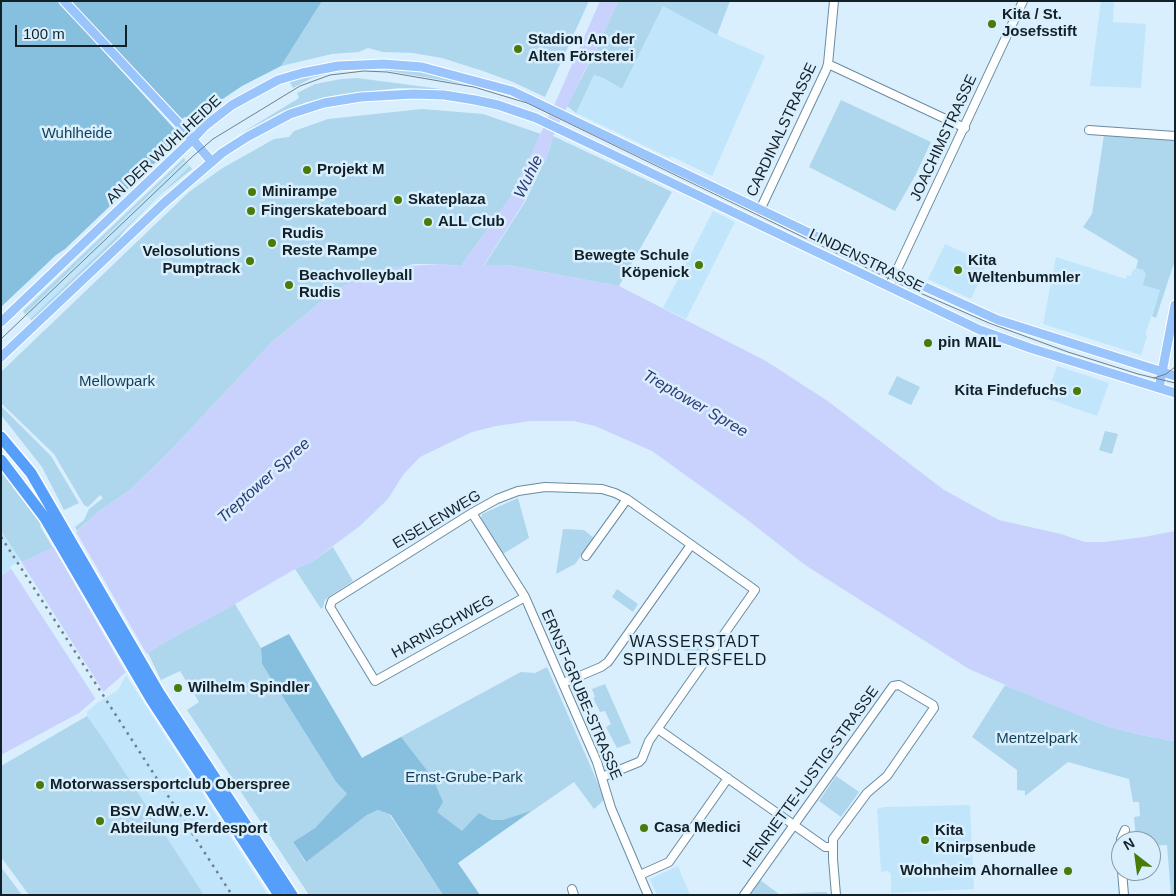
<!DOCTYPE html>
<html>
<head>
<meta charset="utf-8">
<style>
	body { margin:0 }
	#map { position:relative; width:1176px; height:896px; overflow:hidden; background:#d9effd; font-family:Arial,sans-serif }
	canvas { display:block }
	.frame { position:absolute; inset:0; border:2px solid #122028; pointer-events:none }
	.north { position:absolute; left:1111px; top:831px; width:50px; height:50px; box-sizing:border-box; background:#d9effd; border:1px solid #899ca8; border-radius:50%; rotate:330deg; font-size:14px; font-weight:700; line-height:20px; text-align:center; color:#122028 }
	.north::after { content:''; display:block; margin:auto; width:18px; height:22px; background:#487b08; clip-path:polygon(50% 0,100% 100%,50% 72%,0 100%) }
	.scale { position:absolute; left:15px; top:25px; width:112px; height:22px; box-sizing:border-box; border:2px solid #122028; border-top:0; padding-left:6px; font-size:15px; line-height:18px; white-space:nowrap; color:#122028; -webkit-text-stroke:4px #d9effd; paint-order:stroke }
</style>
</head>
<body>
<div id="map">
<canvas width="1176" height="896"></canvas>
<div class="frame"></div>
<div class="north">N</div>
<div class="scale">100 m</div>
</div>
<script>
const context = document.querySelector('canvas').getContext('2d');
context.lineJoin = 'round';
function paint(path, color) { context.fillStyle = color; context.fill(path, 'evenodd'); }
const toPath = rows => new Path2D(rows.map(r => 'M' + r).join(''));
function stroke(path, color, width, dash) { context.strokeStyle = color; context.lineWidth = width; context.lineCap = dash ? 'butt' : 'round'; context.setLineDash(dash || []); context.stroke(path); }
function drawText(font, color, halo, rows, align = 'center') {
  context.font = font + ' Arial,sans-serif'; context.lineWidth = 5; context.setLineDash([]); context.textBaseline = 'middle'; context.strokeStyle = halo; context.fillStyle = color; for (const [text, x, y, turn = 0] of rows) {
    context.save(); context.translate(x, y); context.rotate((+turn || 0) * Math.PI / 180); context.textAlign = isNaN(turn) ? turn : align; if (halo) context.strokeText(text, 0, 0); context.fillText(text, 0, 0); context.restore();
  }
}
const built = toPath([
	[1101,1,1114,1,1113,22,1146,24,1141,88,1090,86],
	[663,6,717,35,765,56,712,176,671,156,670,158,576,113,594,75,602,78,622,89],
	[185,160,190,166,30,319,25,314],
	[713,211,735,222,686,319,663,308],
	[945,244,987,263,971,299,928,279],
	[1056,257,1126,279,1127,275,1131,276,1132,271,1136,268,1143,270,1160,290,1146,332,1146,335,1147,336,1141,355,1043,324],
	[1057,366,1109,383,1097,416,1046,398],
	[1,531,22,562,1,576],
	[126,675,131,683,268,895,204,895,87,716,87,712,97,703,118,690],
	[970,805,974,889,891,893,891,874,888,871,881,872,877,809,884,807],
	[678,866,690,895,657,895,650,879]
]);
const green = toPath([
	[322,1,589,1,545,97,513,82,483,71,442,58,413,53,383,52,368,48,359,52,332,54,281,66],
	[618,1,730,1,717,35,663,6,622,89,603,78,594,75,576,113,567,106,596,50],
	[402,68,437,73,482,85,515,97,482,87,378,69,358,69,330,73,312,78,293,88,289,81,329,72,353,69],
	[357,78,449,90,400,88,337,95,307,102,281,112,240,134,299,98,297,93,315,84,341,79],
	[841,100,931,142,915,176,895,211,809,167],
	[422,109,483,114,541,134,510,198,461,266,441,264,413,264,343,286,318,304,272,342,170,451,130,490,98,512,77,531,75,527,84,520,89,509,103,498,100,495,88,507,84,505,54,454,1,403,1,372,189,192,221,169,274,139,289,137,294,131,328,119],
	[1104,135,1175,140,1175,260,1156,318,1152,316,1160,290,1143,285,1146,274,1143,270,1136,268,1138,260,1083,227,1092,214],
	[553,136,672,192,619,286,507,265,484,266,525,202,548,154],
	[184,158,185,160,25,314,23,311],
	[190,166,192,169,161,194,125,230,117,241,32,321,30,319],
	[897,376,920,387,911,405,888,394],
	[1,406,51,456,79,503,64,510,42,467,1,415],
	[1105,431,1118,434,1112,454,1099,450],
	[1,468,42,524,40,526,53,548,22,562,1,531],
	[518,498,529,538,503,554,481,519,482,514],
	[563,529,584,530,594,538,575,564,556,574],
	[333,547,353,581,327,598,325,600,323,607,321,609,295,569,310,563],
	[617,589,638,604,633,612,612,597],
	[235,604,261,648,262,664,336,782,348,795,315,828,293,842,305,862,367,815,378,810,390,815,443,895,309,895,187,710,199,702,180,671,161,680,148,653,165,642],
	[681,635,703,651,697,659,675,643],
	[547,667,593,772,603,796,603,801,594,809,574,782,457,863,362,758,517,674,521,672,535,673],
	[605,684,631,743,617,748,606,727,611,724,605,711,600,712,593,698,595,697,592,689],
	[1005,685,1109,727,1146,736,1175,741,1175,895,1171,895,1167,845,1151,846,1151,841,1130,841,1131,839,1136,838,1134,817,1140,816,1139,802,1133,802,1129,779,1068,762,1025,796,1025,791,1017,790,1017,770,972,737],
	[87,716,103,739,204,895,29,895,1,857,1,766],
	[836,776,859,792,841,817,819,801],
	[1,867,22,895,1,895],
	[760,880,779,894,822,892,827,892,828,895,749,895]
]);
const forest = toPath([
	[1,1,58,1,179,134,177,142,65,249,56,255,1,307],
	[70,1,322,1,281,66,242,86,193,119,185,117,182,119,179,116],
	[289,634,362,758,401,737,432,777,443,802,437,812,462,831,479,813,491,820,503,820,531,811,458,863,480,895,443,895,391,815,378,810,367,815,306,862,293,842,315,828,347,794,336,782,262,664,261,648]
]);
const water = toPath([
	[600,1,618,1,596,50,585,70,553,136,548,154,524,202,484,265,507,265,619,286,766,361,829,402,944,490,999,520,1061,534,1085,542,1104,542,1144,537,1175,531,1175,741,1146,736,1109,727,1040,700,969,669,805,565,745,518,652,451,595,426,574,421,531,421,496,426,472,432,420,457,403,475,388,499,360,526,310,563,295,569,230,607,165,642,148,653,79,713,1,755,1,576,22,562,67,541,98,512,130,490,170,451,272,342,318,304,343,286,392,267,441,264,461,266,510,198,556,101]
]);
const pier = toPath([
	[75,530,148,656,127,675,52,545,65,539],
	[20,560,105,694,97,701,10,567]
]);
const minor = toPath([
	[828,64,965,128],
	[1089,130,1175,136],
	[760,210,826,70,828,64,834,1],
	[889,287,1023,1],
	[472,513,525,597,597,762,611,808,648,895],
	[586,556,627,499],
	[525,597,375,681,330,607,332,601,472,513,497,499,518,491,545,487,602,489,615,493,627,499,755,590,649,741,642,759,639,762,602,777],
	[563,683,601,667,608,662,691,545],
	[658,729,825,847,833,847],
	[1121,843,1121,839,1125,830],
	[1122,871,1124,895],
	[640,875,669,862,728,778],
	[572,889,574,895],
	[744,895,893,686,899,685,933,705,934,708,887,776,867,793,833,839,833,859,836,895]
]);
const major = toPath([
	[64,1,181,126,212,162],
	[1,322,192,140,205,126,232,105,278,80,302,73,338,66,384,64,422,67,512,91,868,261,998,320,1175,376],
	[1,357,164,203,222,153,247,137,290,114,324,103,361,97,413,94,444,95,475,100,498,105,536,118,980,330,1030,348,1175,393],
	[1159,388,1175,305]
]);
const highway = toPath([
	[1,437,31,473,159,693,292,895],
	[1,460,45,518,151,699,279,895]
]);
const tram = toPath([
	[1,339,192,157,213,139,300,86,330,75,364,71,387,72,474,87,527,103,904,286,989,323,1068,352,1138,374,1175,383],
	[1154,378,1166,374,1175,367]
]);
const rail = toPath([
	[1,537,232,895]
]);
const markers = [
	[992,24,5,"#487b08"],
	[518,49,5,"#487b08"],
	[307,170,5,"#487b08"],
	[252,192,5,"#487b08"],
	[398,200,5,"#487b08"],
	[251,211,5,"#487b08"],
	[428,222,5,"#487b08"],
	[272,243,5,"#487b08"],
	[250,261,5,"#487b08"],
	[699,265,5,"#487b08"],
	[958,270,5,"#487b08"],
	[289,285,5,"#487b08"],
	[928,343,5,"#487b08"],
	[1077,391,5,"#487b08"],
	[178,688,5,"#487b08"],
	[40,785,5,"#487b08"],
	[100,821,5,"#487b08"],
	[644,828,5,"#487b08"],
	[925,840,5,"#487b08"],
	[1068,871,5,"#487b08"]
];
const poiNames = [
	["Kita / St.",1002,15],
	["Josefsstift",1002,32],
	["Stadion An der",528,40],
	["Alten Försterei",528,57],
	["Projekt M",317,170],
	["Minirampe",262,192],
	["Skateplaza",408,200],
	["Fingerskateboard",261,211],
	["ALL Club",438,222],
	["Rudis",282,234],
	["Reste Rampe",282,251],
	["Velosolutions",240,252,"right"],
	["Pumptrack",240,269,"right"],
	["Bewegte Schule",689,256,"right"],
	["Köpenick",689,273,"right"],
	["Kita",968,261],
	["Weltenbummler",968,278],
	["Beachvolleyball",299,276],
	["Rudis",299,293],
	["pin MAIL",938,343],
	["Kita Findefuchs",1067,391,"right"],
	["Wilhelm Spindler",188,688],
	["Motorwassersportclub Oberspree",50,785],
	["BSV AdW e.V.",110,812],
	["Abteilung Pferdesport",110,829],
	["Casa Medici",654,828],
	["Kita",935,831],
	["Knirpsenbude",935,848],
	["Wohnheim Ahornallee",1058,871,"right"]
];
const streetNames = [
	["CARDINALSTRASSE",782,130,-65],
	["JOACHIMSTRASSE",944,138,-65],
	["AN DER WUHLHEIDE",164,150,-43],
	["LINDENSTRASSE",866,261,26],
	["EISELENWEG",437,520,-31],
	["HARNISCHWEG",443,627,-29],
	["ERNST-GRUBE-STRASSE",581,695,67],
	["HENRIETTE-LUSTIG-STRASSE",811,777,-54]
];
const parkNames = [
	["Wuhlheide",77,134],
	["Mellowpark",117,382],
	["Mentzelpark",1037,739],
	["Ernst-Grube-Park",464,778]
];
const waterNames = [
	["Wuhle",529,177,-64],
	["Treptower Spree",695,404,30],
	["Treptower Spree",264,481,-42]
];
const neighbourhoodNames = [
	["WASSERSTADT",695,643],
	["SPINDLERSFELD",695,661]
];
paint(built, '#c1e5fa');
paint(green, '#aed6ed');
paint(forest, '#87bfde');
paint(water, '#c9d2fc');
paint(pier, '#d9effd');
stroke(minor, '#6a8ca1', 10);
stroke(major, '#fff', 11);
stroke(highway, '#fff', 14);
stroke(minor, '#fff', 8);
stroke(major, '#99c5fc', 9);
stroke(highway, '#559ffa', 11);
stroke(tram, '#6e7f8a', 1);
stroke(rail, '#6e7f8a', 2.5, [2.5, 5]);
for (const [x, y, r, color] of markers) { const dot = new Path2D(); dot.arc(x, y, r, 0, 2 * Math.PI); context.fillStyle = color; context.fill(dot); stroke(dot, '#d9effd', 2); }
drawText('bold 15px', '#122028', '#d9effd', poiNames, 'left');
drawText('15px', '#122028', '#d9effd', streetNames);
drawText('15px', '#103e54', '#d9effd', parkNames);
drawText('italic 16px', '#323976', '#d9effd', waterNames);
context.letterSpacing = '1px';
drawText('16px', '#122028', '#d9effd', neighbourhoodNames);
context.letterSpacing = '0px';
</script>
</body>
</html>
